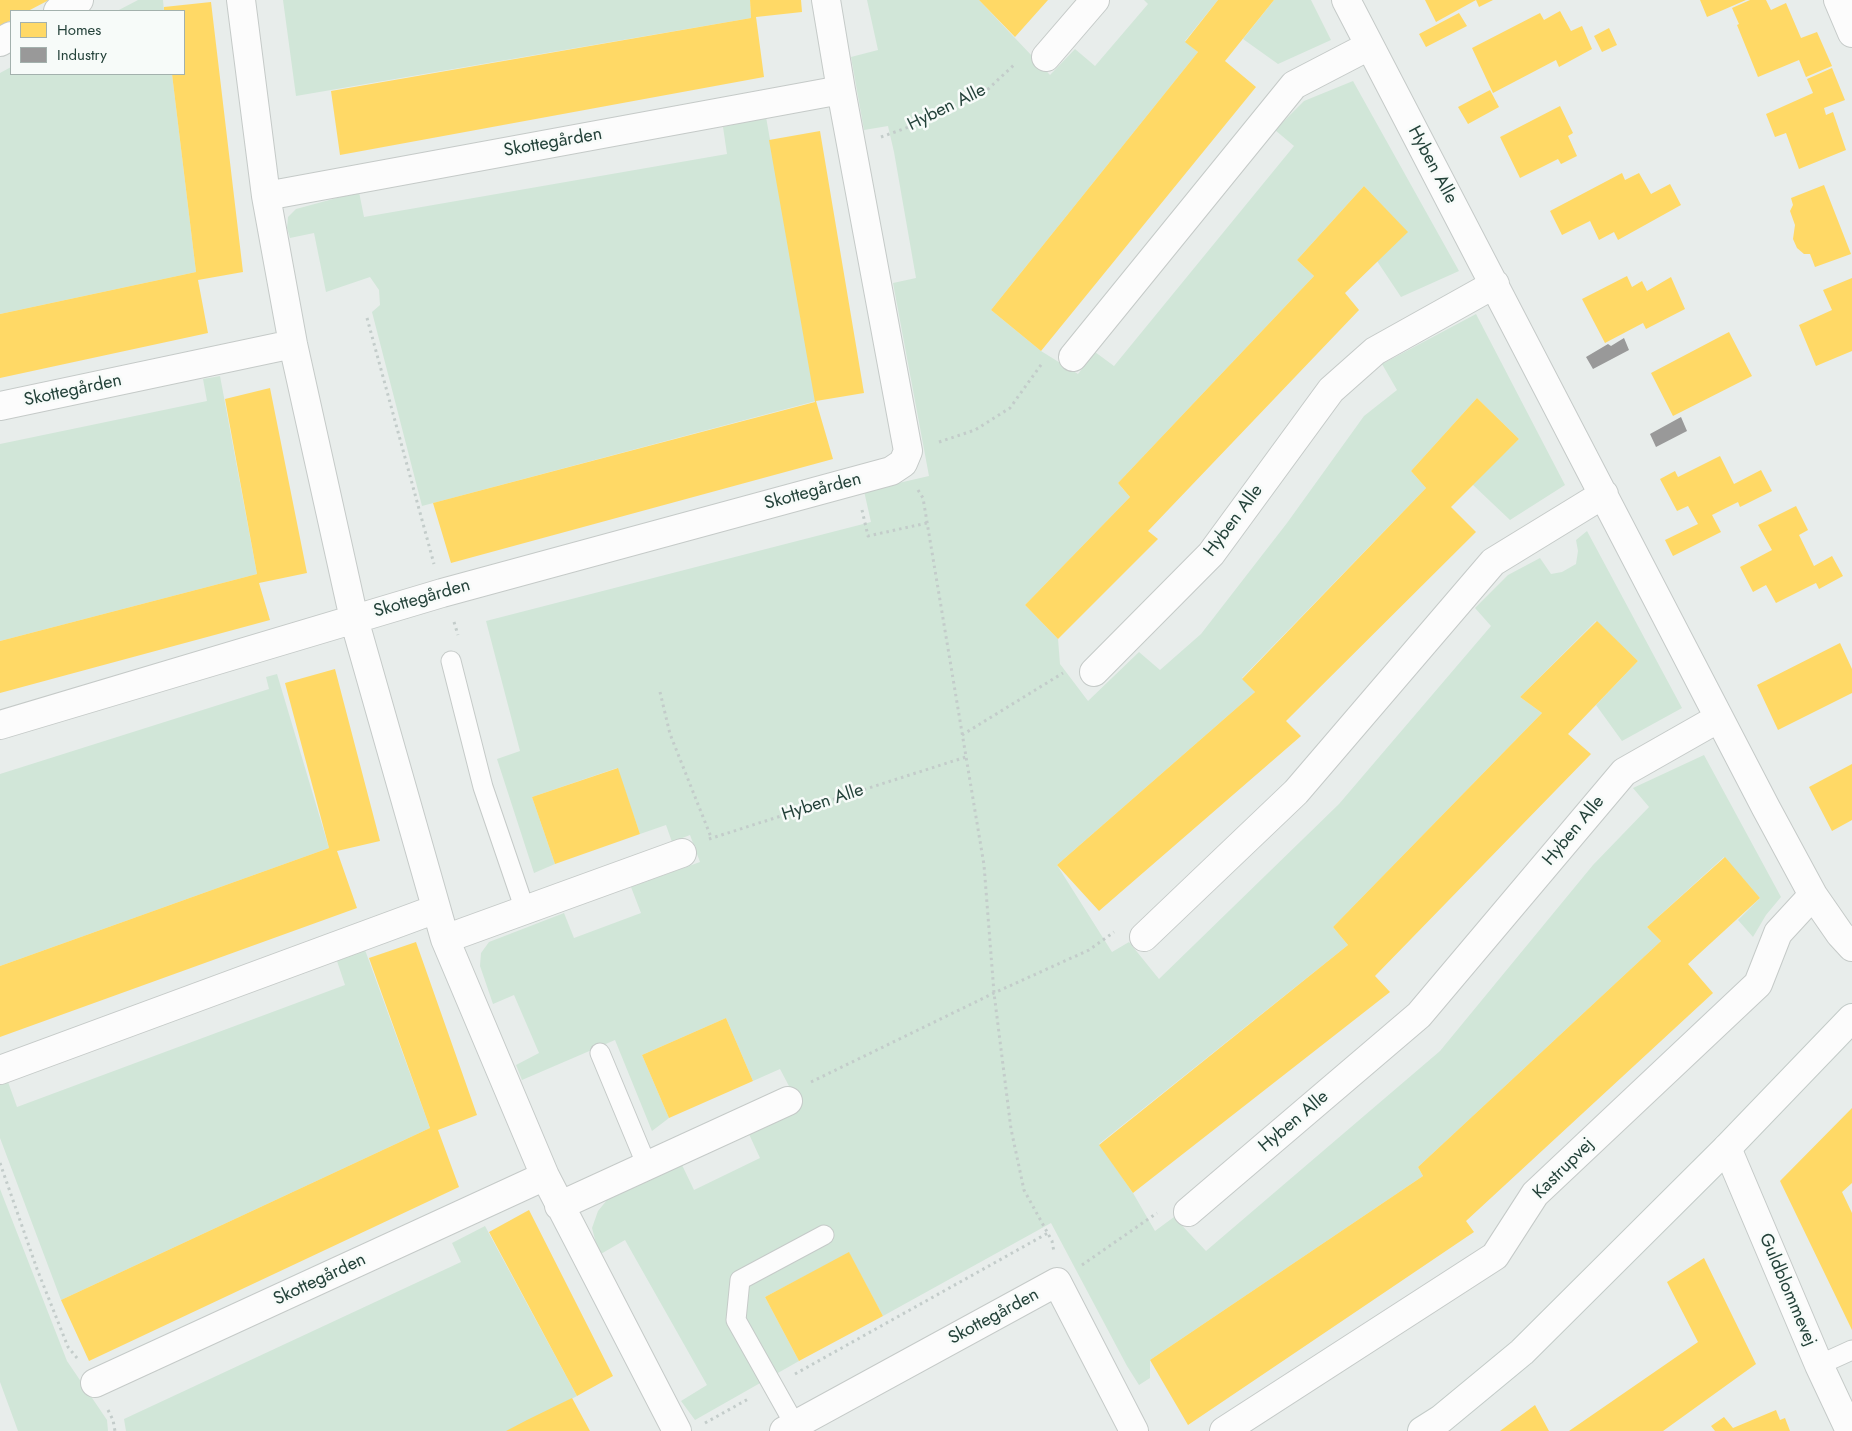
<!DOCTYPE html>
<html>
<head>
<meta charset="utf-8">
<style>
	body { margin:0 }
	#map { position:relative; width:1852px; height:1431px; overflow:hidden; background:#e8edeb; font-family:Jost,sans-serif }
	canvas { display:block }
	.legend { position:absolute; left:10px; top:10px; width:175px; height:65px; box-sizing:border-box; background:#f7fbf9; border:1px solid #a3b1ad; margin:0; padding:6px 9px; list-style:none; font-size:15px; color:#24423a }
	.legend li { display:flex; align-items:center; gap:10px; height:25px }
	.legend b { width:25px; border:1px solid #a3b1ad }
</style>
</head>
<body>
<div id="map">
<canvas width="1852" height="1431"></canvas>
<ul class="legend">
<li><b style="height:14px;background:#ffd966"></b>Homes</li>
<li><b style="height:14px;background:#999"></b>Industry</li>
</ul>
</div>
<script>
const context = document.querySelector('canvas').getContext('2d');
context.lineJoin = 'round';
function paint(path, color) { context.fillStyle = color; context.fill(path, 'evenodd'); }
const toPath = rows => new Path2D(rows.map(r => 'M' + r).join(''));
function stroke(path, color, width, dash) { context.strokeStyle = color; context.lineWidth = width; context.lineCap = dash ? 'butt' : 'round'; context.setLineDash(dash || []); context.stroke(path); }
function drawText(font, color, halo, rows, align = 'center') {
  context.font = font + ' Jost,sans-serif'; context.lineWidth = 5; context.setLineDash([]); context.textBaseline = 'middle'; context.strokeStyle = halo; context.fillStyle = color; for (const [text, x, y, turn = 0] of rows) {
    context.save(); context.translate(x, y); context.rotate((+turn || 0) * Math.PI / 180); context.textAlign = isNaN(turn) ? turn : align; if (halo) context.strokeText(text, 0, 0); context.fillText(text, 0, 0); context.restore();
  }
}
const green = toPath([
	[138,0,163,0,164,11,117,11],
	[283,0,750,0,751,18,296,96],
	[867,0,979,0,1050,75,1075,49,1095,66,1148,4,1144,0,1218,0,1185,41,1198,52,991,310,1041,351,1078,374,1095,352,1114,366,1294,146,1275,130,1304,101,1353,81,1459,271,1401,297,1377,261,1407,232,1364,186,1297,260,1314,276,1118,483,1130,497,1025,605,1058,639,1060,664,1088,701,1139,652,1160,670,1201,634,1287,523,1364,416,1397,390,1382,364,1476,314,1565,485,1510,520,1472,484,1519,439,1477,398,1411,471,1426,488,1242,678,1255,692,1057,865,1112,952,1129,942,1159,979,1339,804,1491,626,1475,608,1508,575,1540,558,1551,574,1562,572,1576,564,1578,551,1576,540,1587,531,1682,708,1622,741,1596,705,1638,661,1596,621,1520,697,1542,713,1333,927,1348,945,1099,1144,1133,1193,1155,1231,1174,1217,1206,1251,1440,1051,1593,865,1649,807,1633,788,1704,755,1781,897,1766,915,1753,937,1738,920,1760,898,1724,857,1647,927,1661,941,1418,1167,1423,1176,1150,1360,1150,1378,1139,1385,1127,1366,1051,1223,883,1316,849,1253,765,1297,799,1361,695,1420,681,1401,707,1385,625,1240,599,1255,592,1228,598,1211,607,1200,682,1165,694,1190,760,1158,748,1132,800,1107,780,1069,753,1081,726,1018,642,1055,669,1118,652,1131,615,1040,522,1080,516,1065,539,1053,514,995,493,1004,480,966,481,953,489,942,564,913,574,938,641,913,631,887,700,862,690,835,672,842,666,825,640,834,617,768,532,797,555,864,534,873,497,759,520,751,486,621,871,522,864,491,929,476,893,283,916,278,894,152,888,126,864,130,851,57,878,50],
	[1274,0,1311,0,1331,40,1278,64,1243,39],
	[11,67,11,74,172,74,196,272,0,314,0,73],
	[766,117,816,401,422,506,372,312,380,305,379,290,370,277,326,292,314,233,290,238,287,228,288,217,296,209,359,192,364,217,727,154,723,127],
	[220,376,257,574,0,641,0,444,207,401,203,379],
	[277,674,329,848,0,966,0,774,269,689,266,677],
	[365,950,430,1128,61,1300,0,1138,0,1085,8,1082,17,1107,345,985,337,961],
	[0,1189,67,1361,107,1420,108,1431,18,1431,0,1382],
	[485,1226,577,1396,509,1431,126,1431,124,1419,461,1262,452,1243]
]);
const homes = toPath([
	[0,0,49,0,28,11,11,11,11,20,0,26],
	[750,0,801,0,802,12,756,17,764,77,340,155,331,91,751,18],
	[979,0,1048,0,1015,37],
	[1218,0,1274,0,1225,61,1256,87,1041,351,991,310,1198,52,1185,42],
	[1425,0,1493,0,1479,7,1476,0,1436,22],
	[1700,0,1746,0,1707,17],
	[1750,0,1766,0,1771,10,1786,3,1801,38,1817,32,1832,66,1806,77,1799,60,1758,77,1737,25,1739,24,1732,8],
	[211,2,243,272,198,280,208,333,0,378,0,314,196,272,172,74,184,74,184,11,164,11,164,7],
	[1560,11,1571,31,1582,26,1592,49,1559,67,1556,60,1493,93,1472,48,1540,13,1544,20],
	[1459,13,1467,26,1426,47,1419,34],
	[1609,28,1617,45,1602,52,1594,36],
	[1832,68,1845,100,1824,108,1826,115,1833,112,1846,150,1799,169,1786,133,1775,137,1766,114,1813,93,1807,79],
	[1490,90,1499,107,1468,124,1458,107],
	[1560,106,1573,133,1568,136,1577,156,1561,164,1558,159,1520,178,1500,137],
	[820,131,864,393,816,401,833,459,451,563,433,503,815,402,769,140],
	[1622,173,1625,180,1639,173,1651,194,1670,184,1681,205,1618,240,1614,232,1599,240,1590,221,1562,235,1550,211],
	[1824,185,1851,254,1815,267,1810,254,1804,254,1797,248,1793,239,1795,225,1790,211,1793,205,1791,198],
	[1364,186,1408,232,1345,293,1359,310,1148,531,1158,539,1058,639,1025,605,1130,497,1118,483,1314,276,1297,260],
	[1627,276,1632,287,1642,281,1647,291,1671,277,1685,309,1646,329,1643,323,1605,343,1582,299],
	[1852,278,1852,351,1816,366,1799,325,1832,310,1823,290],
	[1729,332,1752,376,1673,416,1651,373],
	[270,388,307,573,259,583,270,620,0,693,0,641,257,574,225,399],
	[1477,398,1519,439,1451,507,1476,532,1286,721,1301,736,1099,911,1057,865,1255,692,1242,679,1426,488,1411,471],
	[1720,456,1734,484,1761,470,1772,491,1740,507,1738,502,1712,515,1721,532,1673,556,1665,540,1698,524,1688,506,1677,511,1660,479,1675,471,1678,477],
	[1796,506,1808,530,1799,535,1814,566,1832,556,1843,576,1819,589,1816,583,1776,603,1766,585,1753,592,1740,567,1772,550,1758,525],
	[1597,621,1638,661,1568,734,1591,754,1375,976,1390,992,1133,1193,1099,1145,1348,945,1333,927,1542,713,1520,697],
	[1840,643,1852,669,1852,693,1778,730,1757,685],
	[335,669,380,841,337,851,357,908,0,1037,0,966,329,848,285,683],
	[1852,764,1852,820,1832,831,1809,787],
	[618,768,640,834,555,864,532,797],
	[1725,857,1760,898,1688,964,1713,993,1466,1221,1474,1232,1188,1425,1150,1360,1423,1176,1418,1167,1661,941,1647,927],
	[416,942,477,1115,438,1130,459,1187,89,1361,61,1300,430,1128,369,958],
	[726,1018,753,1081,669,1118,642,1055],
	[1852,1108,1852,1183,1842,1192,1852,1213,1852,1330,1780,1181],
	[529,1210,613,1376,577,1396,489,1232],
	[849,1252,883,1316,799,1361,765,1297],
	[1704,1258,1756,1364,1663,1431,1569,1431,1698,1342,1667,1282],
	[572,1398,590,1431,506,1431,527,1420],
	[1535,1405,1549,1431,1500,1431],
	[1776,1410,1780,1420,1785,1418,1790,1431,1715,1431,1711,1426,1724,1417,1733,1428]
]);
const industry = toPath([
	[1624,338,1629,350,1593,369,1586,357,1608,344,1611,346],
	[1681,417,1687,431,1656,447,1650,434]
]);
const path = toPath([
	[881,137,931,119,986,91,1016,63],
	[367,318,434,564],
	[939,442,975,430,1010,408,1043,362],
	[918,490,923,498,984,865,994,993,1011,1129,1024,1190,1052,1241,1054,1252],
	[862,510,868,536,927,523],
	[454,622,458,635],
	[660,692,670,734,711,837],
	[962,735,1063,673],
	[709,839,966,757],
	[811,1082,994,993,1089,950,1114,932],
	[0,1163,37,1269,68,1347,77,1358],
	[1082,1265,1157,1213],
	[795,1374,1048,1233],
	[108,1410,113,1420,115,1431],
	[705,1423,750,1398]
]);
const lane = toPath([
	[451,661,483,787,525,910],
	[600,1053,647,1166],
	[1819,1365,1852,1350],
	[795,1425,736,1320,740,1280,824,1235]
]);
const street = toPath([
	[241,0,266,196,293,344,354,619,445,939,545,1176,677,1431],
	[1346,0,1766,808,1813,895,1840,934,1852,947],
	[1838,0,1852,33],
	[58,11,79,0],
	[0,42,11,36],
	[1046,57,1095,0],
	[266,196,841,90],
	[1073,357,1294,85,1369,46],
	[0,406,293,344],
	[1094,672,1211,554,1331,390,1375,351,1495,284],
	[0,725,442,593,891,471,903,463,908,451,841,90,826,0],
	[1144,937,1296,792,1493,562,1604,494],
	[445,939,682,853],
	[0,1070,436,909],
	[1727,1148,1819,1365,1850,1431],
	[559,1206,788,1101],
	[1188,1212,1419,1015,1624,772,1719,718],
	[95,1383,545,1176],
	[784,1431,1057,1282,1134,1431],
	[1224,1431,1495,1256,1535,1194,1758,984,1778,933,1813,895]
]);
const secondary = toPath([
	[1422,1431,1441,1419,1522,1352,1727,1148,1852,1018]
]);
const streetNames = [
	["Hyben Alle",947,108,-26],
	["Skottegården",553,143,-10],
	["Hyben Alle",1432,165,62],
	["Skottegården",73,391,-12],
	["Skottegården",813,492,-15],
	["Hyben Alle",1234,521,-53],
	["Skottegården",422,599,-16],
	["Hyben Alle",823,803,-18],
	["Hyben Alle",1574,831,-50],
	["Hyben Alle",1294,1122,-40],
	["Kastrupvej",1564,1169,-45],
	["Skottegården",320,1280,-25],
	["Guldblommevej",1787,1290,67],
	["Skottegården",994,1317,-28]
];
paint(green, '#d1e6d8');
paint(homes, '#ffd966');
paint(industry, '#999');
stroke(lane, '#c5cac8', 21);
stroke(street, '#c5cac8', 30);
stroke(secondary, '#c3cbc8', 30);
stroke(path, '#c3ccca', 3, [2.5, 4]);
stroke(lane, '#fcfcfc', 19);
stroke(street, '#fcfcfc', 28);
stroke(secondary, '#fcfcfc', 28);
drawText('18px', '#24423a', '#f7fbf9', streetNames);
</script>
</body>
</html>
